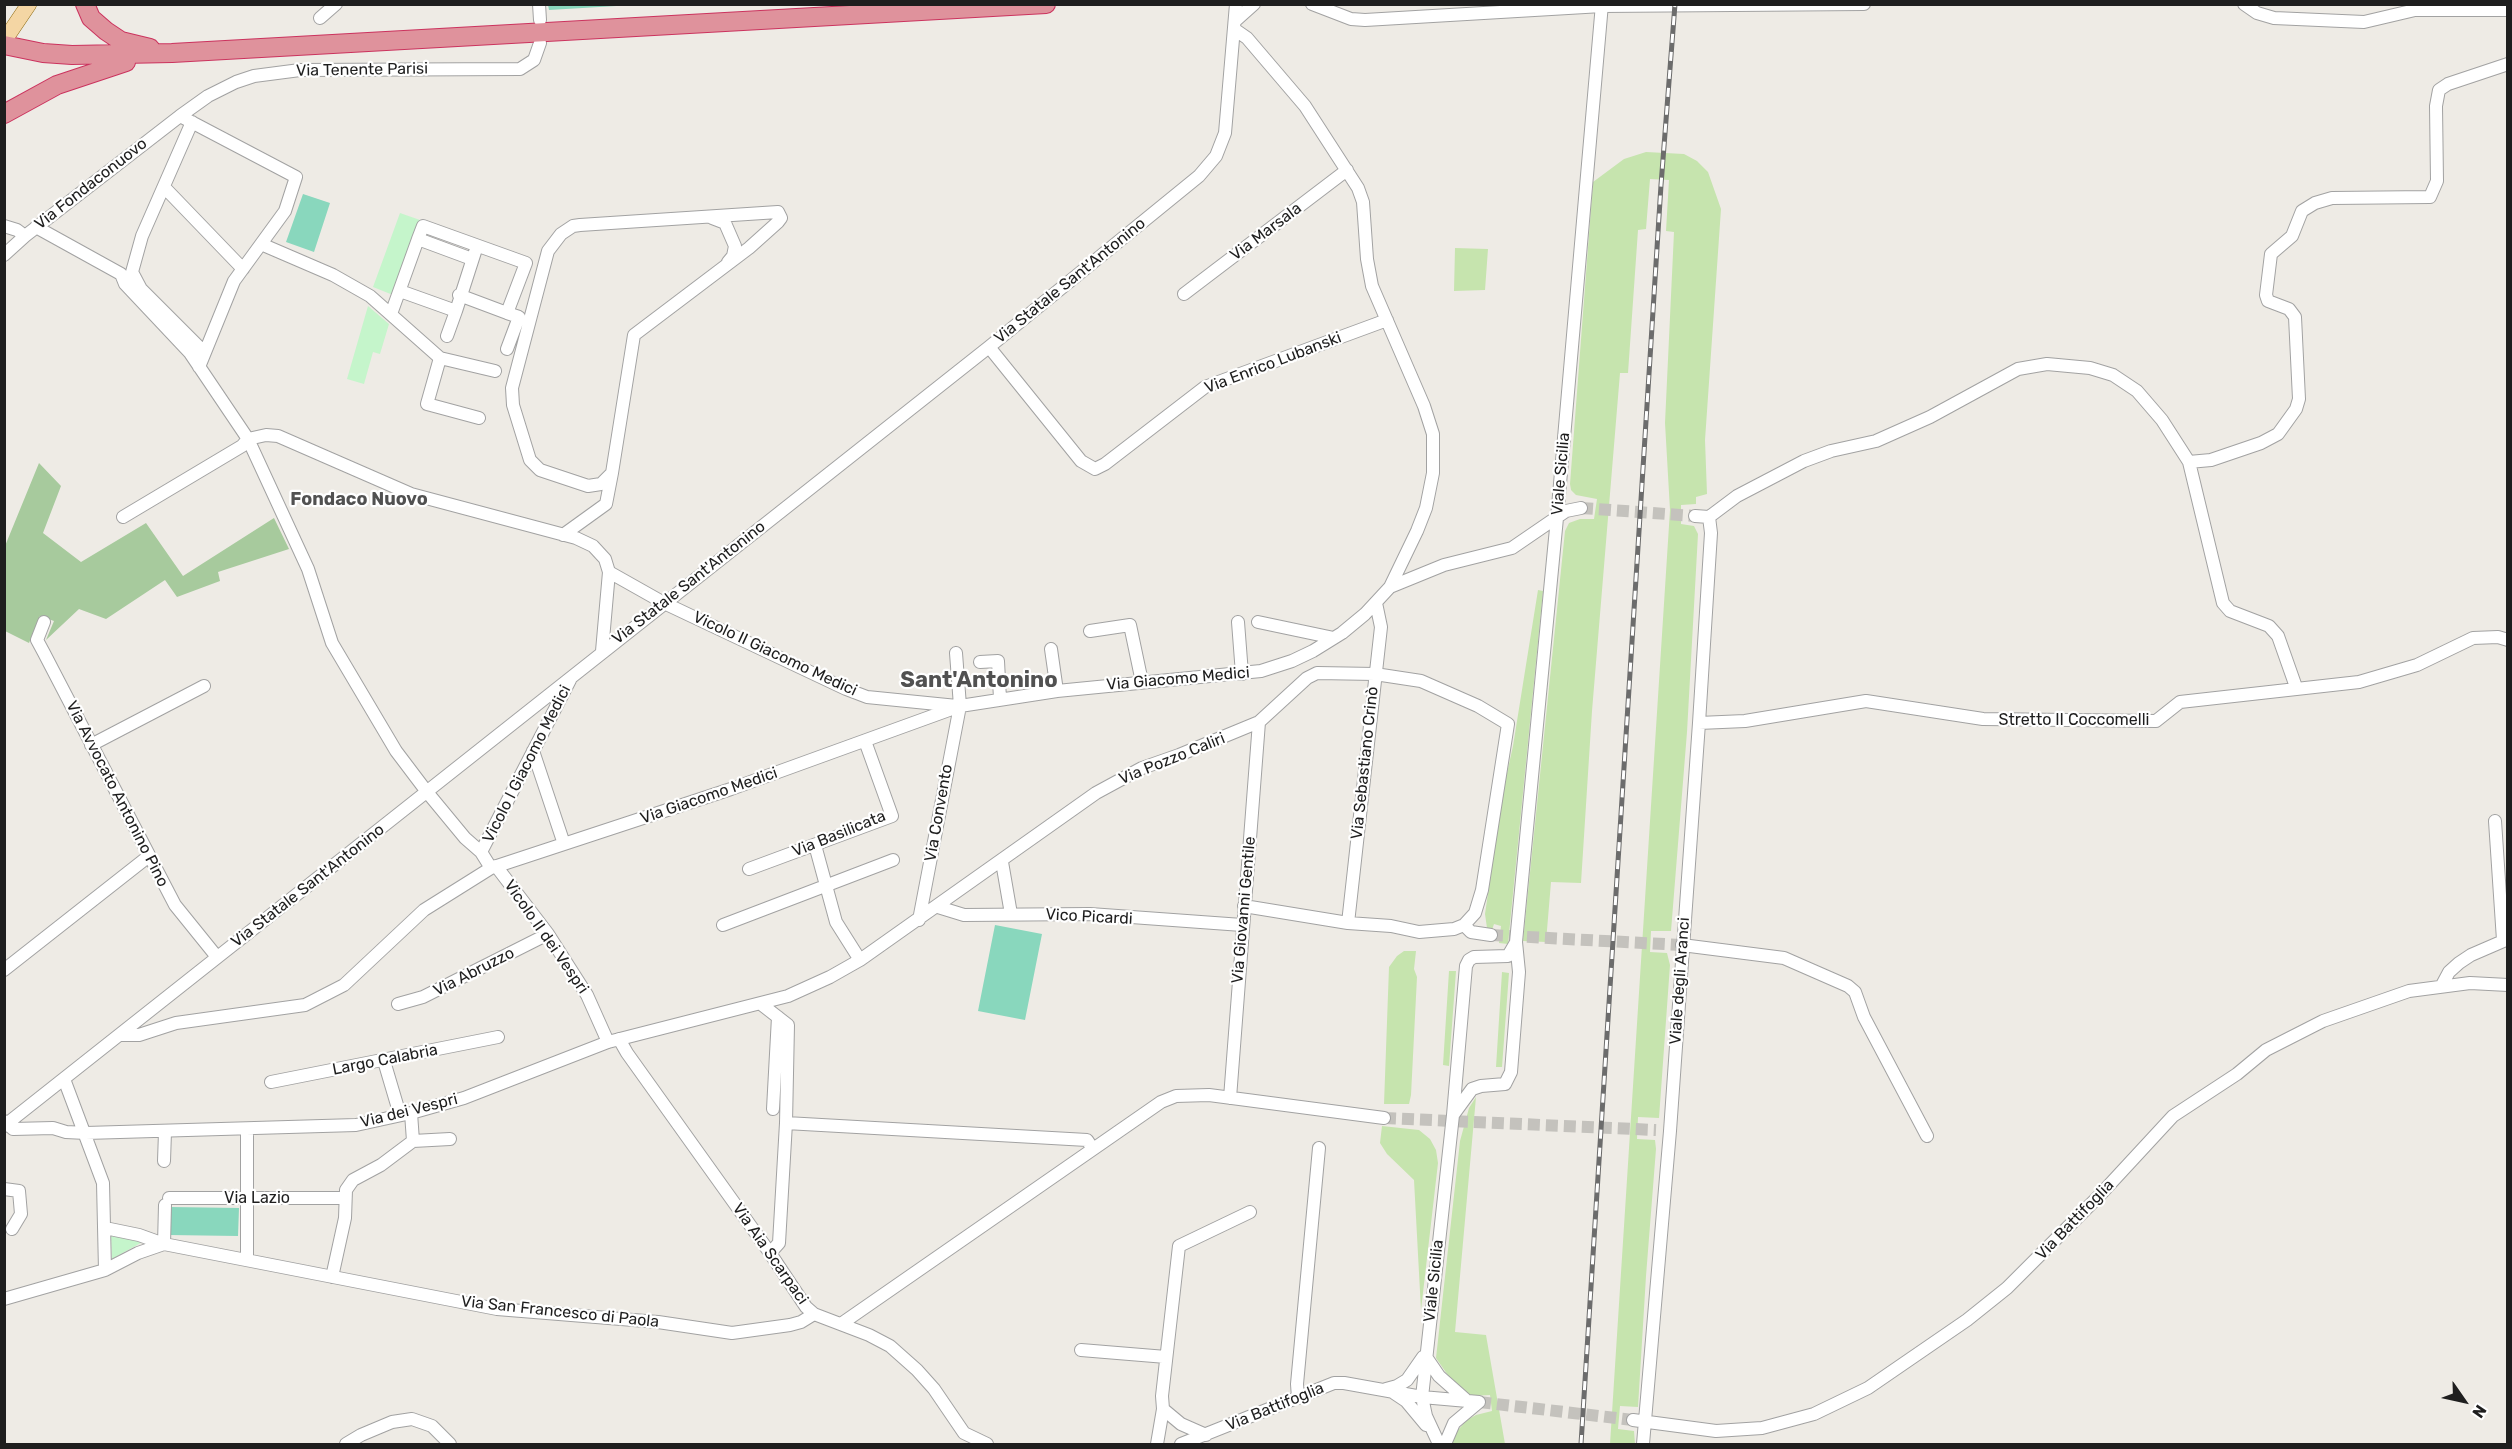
<!DOCTYPE html>
<html>
<head>
<meta charset="utf-8">
<style>
	body { margin:0 }
	#map { position:relative; width:2512px; height:1449px; overflow:hidden; background:#eeebe5; font-family:Rubik,sans-serif }
	canvas { display:block }
	.frame { position:absolute; inset:0; border:6px solid #1e1e1e; pointer-events:none }
	.north { position:absolute; left:2434px; top:1371px; width:60px; height:60px; -webkit-text-stroke:4px #fff; paint-order:stroke; rotate:124deg; font-size:16px; font-weight:700; line-height:24px; text-align:center; color:#1e1e1e }
	.north::after { content:''; display:block; margin:auto; width:21px; height:27px; background:#1e1e1e; clip-path:polygon(50% 0,100% 100%,50% 72%,0 100%) }
</style>
</head>
<body>
<div id="map">
<canvas width="2512" height="1449"></canvas>
<div class="frame"></div>
<div class="north">N</div>
</div>
<script>
const context = document.querySelector('canvas').getContext('2d');
context.lineJoin = 'round';
function paint(path, color) { context.fillStyle = color; context.fill(path, 'evenodd'); }
const toPath = rows => new Path2D(rows.map(r => 'M' + r).join(''));
function stroke(path, color, width, dash) { context.strokeStyle = color; context.lineWidth = width; context.lineCap = dash ? 'butt' : 'round'; context.setLineDash(dash || []); context.stroke(path); }
function drawText(font, color, halo, rows, align = 'center') {
  context.font = font + ' Rubik,sans-serif'; context.lineWidth = 4.5; context.setLineDash([]); context.textBaseline = 'middle'; context.strokeStyle = halo; context.fillStyle = color; for (const [text, x, y, turn = 0] of rows) {
    context.save(); context.translate(x, y); context.rotate((+turn || 0) * Math.PI / 180); context.textAlign = isNaN(turn) ? turn : align; if (halo) context.strokeText(text, 0, 0); context.fillText(text, 0, 0); context.restore();
  }
}
const grass = toPath([
	[1646,152,1684,154,1697,161,1708,172,1721,209,1705,440,1707,494,1696,497,1696,504,1681,505,1681,524,1694,526,1698,534,1687,732,1671,931,1651,931,1650,952,1667,953,1670,965,1659,1118,1638,1117,1637,1139,1655,1140,1656,1149,1646,1276,1638,1407,1620,1406,1618,1429,1634,1431,1635,1444,1610,1444,1670,510,1665,423,1674,232,1666,231,1669,180,1650,179,1646,229,1638,230,1628,373,1620,373,1592,711,1581,883,1551,882,1546,942,1523,941,1565,531,1569,523,1580,519,1594,519,1597,499,1576,495,1571,490,1570,484,1593,182,1624,159],
	[1455,248,1488,249,1485,290,1454,291],
	[1538,590,1543,591,1508,944,1499,943,1501,926,1494,924,1492,930,1487,928,1485,914,1503,791,1513,746],
	[1404,951,1416,951,1414,969,1417,977,1411,1095,1409,1104,1384,1104,1389,967,1397,956],
	[1449,971,1456,971,1449,1066,1443,1065],
	[1502,972,1509,973,1502,1067,1496,1067],
	[1476,1097,1455,1332,1486,1335,1505,1444,1451,1444,1457,1431,1467,1420,1476,1415,1492,1411,1490,1395,1471,1396,1462,1391,1454,1384,1436,1358,1460,1141,1469,1108],
	[1382,1126,1419,1130,1430,1139,1436,1150,1438,1163,1421,1310,1414,1180,1387,1154,1380,1143]
]);
const forest = toPath([
	[39,463,61,486,43,533,81,562,146,523,183,576,274,518,289,549,218,572,220,581,177,597,165,580,106,619,79,609,46,640,54,621,40,616,29,643,5,631,5,546]
]);
const park = toPath([
	[400,213,420,220,393,295,373,287],
	[368,306,389,324,380,354,373,352,364,384,347,379],
	[111,1236,146,1240,112,1259]
]);
const pitch = toPath([
	[548,5,548,4,633,5,549,10],
	[303,194,330,203,314,252,286,242],
	[995,925,1042,934,1025,1020,978,1011],
	[170,1207,239,1208,238,1236,169,1235]
]);
const minorTunnel = toPath([
	[1581,508,1695,516],
	[1491,935,1682,945],
	[1384,1118,1656,1130],
	[1479,1402,1633,1420]
]);
const minor = toPath([
	[539,4,540,20],
	[1312,4,1351,19,1365,20,1602,6,1864,4],
	[2244,4,2257,13,2274,18,2364,22,2415,10,2508,10],
	[320,18,336,4],
	[1235,21,1254,4],
	[180,116,296,177,285,211,234,281,199,367],
	[192,122,142,236,132,272,141,289,204,352],
	[164,187,243,269],
	[712,218,725,223,735,246,733,256,728,262],
	[4,226,17,230,25,236],
	[36,227,121,274,125,284,190,353,248,439,308,569,332,643,396,751,427,792,465,838,481,852,491,868],
	[418,239,423,226,526,263,507,313,459,295],
	[261,244,333,275,370,296,440,358],
	[4,255,25,236,180,116,208,96,236,82,254,76,300,70,520,69,534,60,540,43],
	[400,291,456,311,475,252],
	[1184,294,1347,170],
	[391,314,418,239,472,259],
	[447,336,456,311],
	[989,347,1081,461,1095,469,1105,464,1205,387,1387,320],
	[507,349,519,317,507,313],
	[479,418,427,404,440,358,495,371],
	[248,439,266,435,278,436,411,494,576,538,593,546,605,559,609,572,602,651],
	[2189,462,2211,460,2261,443,2278,434,2296,409,2299,399,2295,317,2289,309,2268,301,2266,295,2271,254,2292,236,2302,211,2315,203,2332,198,2430,197,2437,181,2436,106,2439,90,2448,84,2508,64],
	[1695,516,1709,517,1737,496,1804,461,1831,451,1876,441,1930,417,2018,369,2047,364,2090,368,2113,375,2137,391,2162,420,2189,462,2223,603,2230,611,2269,626,2278,636,2296,687],
	[123,517,242,446,248,439],
	[563,535,606,504,612,473,601,484,588,486,540,470,530,460,513,405,512,388,548,251,561,234,573,226,580,225,778,212,781,218,778,222,749,248,634,335,612,473],
	[609,572,664,603,846,689,867,697,957,706],
	[1390,587,1444,565,1512,548,1566,511,1581,508],
	[44,622,37,640,44,653,175,905,217,957],
	[1238,622,1242,674],
	[1258,622,1334,638],
	[1090,631,1130,625,1142,682],
	[1051,649,1057,691],
	[980,662,998,661,1000,699],
	[1699,723,1745,721,1866,701,1983,719,2156,721,2180,702,2359,682,2417,665,2473,638,2498,637,2508,640],
	[91,745,204,686],
	[533,751,564,844],
	[2495,821,2503,940],
	[815,845,836,922,860,960],
	[481,852,570,680],
	[1002,862,1011,914],
	[496,866,548,934,587,995,608,1042],
	[749,869,892,816,865,741],
	[938,907,964,915,1090,914,1242,925],
	[919,920,960,706,956,653],
	[1348,923,1381,627,1376,603],
	[723,925,893,860],
	[1464,925,1471,932,1491,935],
	[1682,945,1784,958,1848,986,1855,992,1864,1017,1927,1136],
	[4,970,149,856],
	[2442,985,2449,972,2459,963,2471,955,2508,939],
	[398,1004,423,997,548,934],
	[761,1004,788,1025,786,1123,779,1243,770,1253],
	[121,1035,139,1035,176,1023,305,1005,344,985,424,910,491,868,731,789,960,706,1057,691,1261,671,1292,661,1313,651,1342,633,1365,614,1390,587,1417,531,1426,508,1433,473,1433,434,1424,406,1372,286,1367,259,1363,202,1358,188,1305,106,1247,38,1234,29],
	[619,1039,627,1053,770,1253,806,1307,814,1314,869,1335,890,1346,917,1370,934,1389,964,1433,987,1444],
	[384,1061,400,1115],
	[64,1079,103,1183,105,1270],
	[271,1082,498,1037],
	[1230,1098,1259,722],
	[773,1109,778,1017],
	[1453,1115,1472,1089,1481,1086,1505,1084,1511,1072,1519,972,1516,942,1557,518,1602,4],
	[4,1121,13,1129,53,1128,66,1132,86,1133,356,1125,411,1113,464,1098,608,1042,788,996,830,977,860,960,1096,793,1142,768,1179,755,1259,722,1307,678,1317,673,1375,674,1421,681,1478,706,1508,724,1482,890,1475,913,1464,925,1454,929,1419,932,1391,926,1348,923,1244,906],
	[786,1123,1087,1140,1093,1149],
	[4,1126,989,347,1199,176,1216,156,1225,133,1236,4],
	[413,1141,450,1139],
	[164,1161,165,1132],
	[4,1189,19,1191,21,1214,12,1229],
	[169,1198,345,1198],
	[105,1228,139,1235,164,1244,165,1205],
	[247,1260,247,1129],
	[332,1277,345,1218,346,1190,353,1180,381,1165,413,1141,411,1113],
	[4,1299,105,1270,138,1253,164,1244,497,1309,658,1322,732,1333,790,1325,801,1322,814,1314],
	[841,1324,1161,1102,1176,1096,1209,1095,1384,1118],
	[1081,1350,1166,1357],
	[1426,1357,1439,1376,1465,1399],
	[1386,1389,1397,1386,1407,1380,1423,1357],
	[1394,1393,1406,1401,1426,1425],
	[1298,1398,1297,1384,1319,1148],
	[1163,1409,1181,1424,1206,1435],
	[1633,1420,1716,1431,1762,1428,1814,1414,1868,1388,1967,1320,2007,1288,2099,1196,2173,1116,2237,1074,2266,1050,2323,1021,2409,991,2470,983,2508,985],
	[346,1444,361,1435,392,1422,412,1419,432,1426,450,1444],
	[1157,1444,1163,1409,1162,1396,1179,1246,1250,1212],
	[1181,1444,1334,1383,1344,1383,1422,1397,1479,1402],
	[1439,1444,1426,1416,1422,1397,1453,1115,1466,966,1469,960,1474,957,1508,956,1515,944],
	[1445,1444,1454,1423,1479,1402],
	[1643,1444,1670,1131,1699,723,1711,533,1709,517]
]);
const major = toPath([
	[4,41,29,4]
]);
const highway = toPath([
	[85,4,91,18,106,31,121,41,150,48],
	[4,45,43,53,72,55,172,53,1046,4],
	[4,114,57,85,126,62]
]);
const rail = toPath([
	[1581,1444,1661,185,1675,4]
]);
const streetNames = [
	["Via Tenente Parisi",362,70,-1],
	["Via Fondaconuovo",91,184,-38],
	["Via Marsala",1266,232,-37],
	["Via Statale Sant'Antonino",1070,281,-39],
	["Via Enrico Lubanski",1273,363,-21],
	["Viale Sicilia",1561,474,-85],
	["Via Statale Sant'Antonino",689,583,-38],
	["Vicolo II Giacomo Medici",775,654,25],
	["Via Giacomo Medici",1178,679,-5],
	["Stretto II Coccomelli",2074,720],
	["Via Pozzo Caliri",1172,759,-22],
	["Via Sebastiano Crinò",1365,763,-84],
	["Vicolo I Giacomo Medici",527,764,-63],
	["Via Avvocato Antonino Pino",117,794,63],
	["Via Giacomo Medici",709,796,-19],
	["Via Convento",939,813,-80],
	["Via Basilicata",839,834,-22],
	["Via Statale Sant'Antonino",308,886,-38],
	["Via Giovanni Gentile",1244,910,-85],
	["Vico Picardi",1089,917,3],
	["Vicolo II dei Vespri",546,937,55],
	["Via Abruzzo",474,972,-27],
	["Viale degli Aranci",1680,981,-86],
	["Largo Calabria",385,1060,-11],
	["Via dei Vespri",409,1111,-14],
	["Via Lazio",257,1198],
	["Via Battifoglia",2075,1220,-46],
	["Via Aia Scarpaci",770,1254,55],
	["Viale Sicilia",1434,1281,-84],
	["Via San Francesco di Paola",560,1312,6],
	["Via Battifoglia",1275,1407,-22]
];
const neighbourhoodNames = [
	["Fondaco Nuovo",359,500]
];
const districtNames = [
	["Sant'Antonino",979,681]
];
paint(grass, '#c6e4ae');
paint(forest, '#a7ca9d');
paint(park, '#c5f5cb');
paint(pitch, '#89d7bd');
stroke(minorTunnel, '#c4c2bd', 12, [12, 6]);
stroke(minor, '#a2a2a2', 14);
stroke(major, '#8b680c', 16);
stroke(highway, '#cb335e', 20);
stroke(minor, '#fff', 12);
stroke(major, '#f4d6a4', 15);
stroke(highway, '#df929c', 18);
stroke(rail, '#6c6c6c', 5);
stroke(rail, '#fff', 3, [9]);
drawText('16px', '#1e1e1e', '#fff', streetNames);
drawText('bold 18px', '#515151', '#fff', neighbourhoodNames);
drawText('bold 22px', '#515151', '#fff', districtNames);
</script>
</body>
</html>
